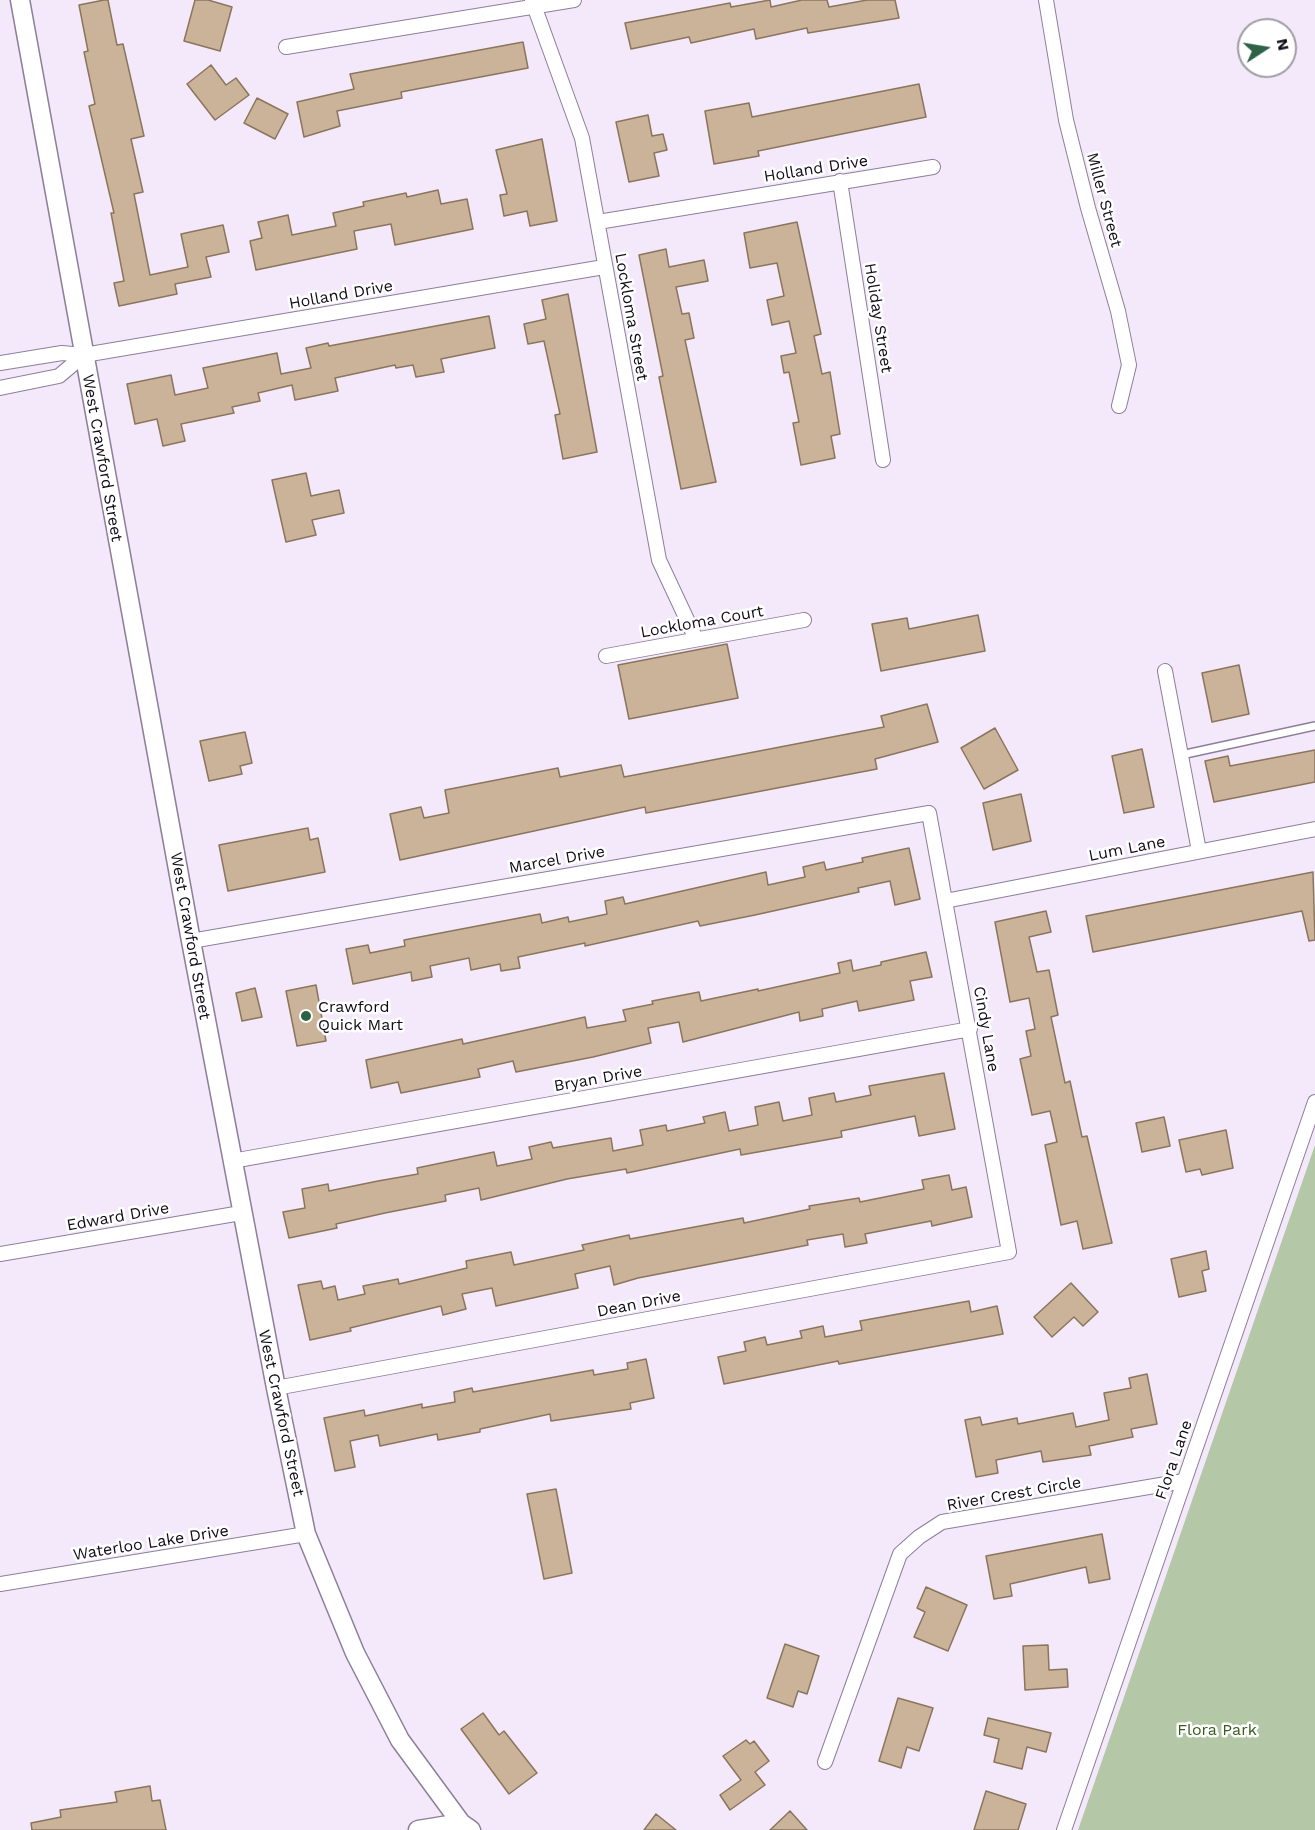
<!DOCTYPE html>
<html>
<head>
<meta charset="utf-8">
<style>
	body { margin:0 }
	#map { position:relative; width:1315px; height:1830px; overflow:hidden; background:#f3e9fb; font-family:"Work Sans",sans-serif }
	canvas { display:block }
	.north { position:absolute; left:1237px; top:18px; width:60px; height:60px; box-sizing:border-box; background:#fff; border:2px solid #9f9da1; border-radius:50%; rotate:78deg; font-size:16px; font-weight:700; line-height:24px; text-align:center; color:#100b15 }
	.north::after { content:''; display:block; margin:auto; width:21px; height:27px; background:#2e6247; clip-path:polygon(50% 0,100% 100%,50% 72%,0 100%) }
</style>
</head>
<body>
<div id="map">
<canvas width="1315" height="1830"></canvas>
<div class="north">N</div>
</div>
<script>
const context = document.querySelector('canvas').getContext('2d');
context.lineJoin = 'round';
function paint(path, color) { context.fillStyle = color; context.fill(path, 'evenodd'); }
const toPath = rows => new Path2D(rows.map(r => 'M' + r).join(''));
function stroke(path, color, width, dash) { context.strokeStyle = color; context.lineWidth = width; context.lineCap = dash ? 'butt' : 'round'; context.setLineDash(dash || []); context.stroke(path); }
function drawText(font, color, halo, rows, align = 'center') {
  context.font = font + ' "Work Sans",sans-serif'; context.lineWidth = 5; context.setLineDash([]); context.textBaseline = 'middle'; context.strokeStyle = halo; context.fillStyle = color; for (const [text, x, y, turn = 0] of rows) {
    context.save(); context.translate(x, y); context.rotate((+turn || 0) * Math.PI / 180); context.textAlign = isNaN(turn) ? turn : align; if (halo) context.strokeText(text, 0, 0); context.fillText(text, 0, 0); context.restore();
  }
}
const green = toPath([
	[1315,1145,1315,1830,1078,1830]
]);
const building = toPath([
	[104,0,108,0,117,45,123,44,144,136,131,139,143,192,134,194,150,275,188,267,181,234,223,225,229,252,206,257,211,277,175,284,177,294,119,306,114,283,124,281,111,213,114,213,89,106,95,104,84,52,88,51,79,5,104,0],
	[195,0,208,0,232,7,220,51,184,41,195,0],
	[770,0,771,7,802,0,827,0,829,7,867,0,895,0,899,18,808,33,807,28,756,39,754,29,691,43,689,37,631,49,625,23,730,3,731,7,770,0],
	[523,42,528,68,401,92,402,98,337,111,340,126,304,137,297,102,354,89,350,74,523,42],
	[211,65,226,85,236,78,249,95,215,120,187,84,211,65],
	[919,84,926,117,758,151,759,156,714,164,705,111,749,103,752,117,919,84],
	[257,98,288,114,275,139,244,123,257,98],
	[648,115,652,136,663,134,667,150,654,153,659,176,629,182,616,122,648,115],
	[542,139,557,221,530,226,527,211,504,216,500,195,507,194,496,150,542,139],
	[438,190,441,204,467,199,473,229,395,245,391,224,354,231,357,249,256,270,250,241,262,238,258,222,288,215,292,235,336,226,333,213,364,206,363,202,406,193,407,197,438,190],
	[797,222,821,334,814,336,822,374,830,372,840,434,831,436,835,458,801,465,793,423,799,422,789,372,784,373,781,356,796,353,789,321,772,325,767,300,784,296,777,263,750,268,744,233,797,222],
	[666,249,669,267,704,260,708,281,676,287,682,314,689,313,694,338,685,340,716,482,681,489,659,377,663,376,639,255,666,249],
	[568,294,597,452,563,459,555,415,560,414,544,341,528,344,524,324,546,319,542,300,568,294],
	[489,316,495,348,441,359,444,372,416,377,413,365,396,368,395,365,335,378,338,391,295,400,292,385,258,393,260,401,232,407,234,413,181,424,185,441,163,446,157,419,135,424,127,384,171,375,175,395,208,388,203,368,277,353,281,374,311,368,306,348,328,343,329,346,489,316],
	[306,473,311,496,339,490,344,513,312,520,316,535,286,542,272,480,306,473],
	[978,615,985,651,881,671,872,624,907,618,909,629,978,615],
	[727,644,738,698,629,719,618,665,727,644],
	[1239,665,1249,714,1212,722,1202,673,1239,665],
	[927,704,938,742,875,759,877,769,646,813,645,807,400,860,390,814,421,807,424,818,449,813,445,790,558,768,560,777,621,765,624,777,884,727,881,716,927,704],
	[995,728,1018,770,984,789,961,748,995,728],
	[245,732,252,763,240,766,242,774,209,781,200,741,245,732],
	[1142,749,1154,807,1124,813,1112,756,1142,749],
	[1315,750,1315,782,1214,802,1205,761,1228,756,1230,766,1315,750],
	[1021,794,1031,841,993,850,983,803,1021,794],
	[308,828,310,840,318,838,325,872,228,891,219,845,308,828],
	[909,848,920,899,895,905,890,881,858,888,859,892,755,915,700,926,698,921,585,946,585,943,518,957,520,968,501,971,500,964,471,970,469,958,430,966,432,977,412,981,411,972,353,984,346,949,368,945,370,953,405,946,404,940,540,914,542,923,568,917,569,922,607,914,605,901,623,897,625,904,766,872,768,885,805,877,803,867,824,862,826,870,863,862,862,858,909,848],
	[1313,872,1315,940,1309,941,1302,911,1093,952,1086,916,1313,872],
	[1046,911,1051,932,1029,937,1037,972,1049,970,1058,1015,1051,1017,1065,1083,1070,1081,1082,1137,1087,1136,1112,1243,1083,1249,1077,1221,1061,1225,1045,1145,1057,1142,1050,1111,1032,1115,1020,1059,1031,1056,1026,1031,1035,1029,1029,998,1010,1002,995,922,1046,911],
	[926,952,932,977,910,981,914,1000,859,1011,857,1001,822,1009,823,1016,800,1021,799,1012,683,1042,679,1022,648,1028,651,1043,593,1057,516,1072,513,1061,478,1069,480,1077,401,1093,398,1082,371,1088,366,1060,462,1039,463,1044,585,1017,587,1028,626,1021,623,1010,653,1004,652,1001,699,992,701,1001,758,989,758,991,840,973,838,963,851,960,853,971,881,965,881,962,926,952],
	[316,985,326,1041,297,1046,286,991,316,985],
	[255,988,262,1017,242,1021,236,993,255,988],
	[944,1073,955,1129,919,1136,915,1116,841,1131,842,1137,741,1155,740,1149,627,1173,626,1169,567,1179,481,1200,479,1188,445,1195,446,1201,385,1213,336,1224,337,1228,289,1238,283,1212,305,1208,302,1189,328,1184,329,1191,378,1181,418,1174,417,1168,494,1152,497,1166,532,1159,529,1147,551,1142,553,1148,611,1138,613,1151,643,1145,640,1130,666,1125,667,1131,705,1123,703,1117,725,1112,729,1131,758,1125,755,1107,779,1102,783,1121,812,1115,809,1098,834,1093,836,1102,871,1095,869,1086,944,1073],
	[1164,1117,1170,1146,1142,1152,1136,1123,1164,1117],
	[1226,1130,1233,1168,1202,1175,1200,1169,1186,1172,1179,1140,1226,1130],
	[949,1175,952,1190,966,1187,972,1217,932,1226,931,1221,865,1234,867,1243,845,1247,843,1234,807,1240,808,1245,638,1278,614,1285,610,1266,575,1274,578,1288,496,1306,492,1288,462,1294,466,1309,443,1315,441,1306,350,1328,351,1331,310,1340,298,1285,321,1281,323,1289,335,1286,338,1300,365,1294,363,1286,398,1279,399,1284,467,1268,466,1261,511,1252,514,1265,584,1250,582,1245,629,1235,630,1239,743,1218,744,1223,810,1209,809,1206,859,1198,860,1202,924,1189,922,1180,949,1175],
	[1206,1251,1209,1269,1202,1271,1206,1291,1179,1297,1171,1259,1206,1251],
	[1071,1283,1098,1312,1083,1326,1074,1317,1052,1337,1034,1317,1071,1283],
	[969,1301,971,1312,997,1306,1003,1334,839,1364,838,1361,724,1384,718,1357,746,1351,744,1342,765,1337,767,1345,802,1338,800,1331,823,1326,825,1337,862,1330,860,1321,969,1301],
	[646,1359,654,1398,630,1403,631,1409,551,1421,550,1414,480,1429,480,1432,438,1440,437,1434,380,1446,378,1435,350,1441,355,1467,335,1471,324,1418,364,1410,365,1416,422,1404,422,1408,455,1402,454,1392,472,1388,473,1392,593,1370,594,1375,628,1369,627,1363,646,1359],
	[1147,1374,1157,1424,1131,1429,1133,1437,1089,1446,1091,1455,1043,1462,1041,1451,996,1460,998,1473,976,1477,965,1420,980,1417,982,1425,1017,1418,1018,1424,1073,1413,1076,1427,1109,1420,1104,1393,1131,1388,1129,1378,1147,1374],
	[556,1489,572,1573,544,1579,527,1494,556,1489],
	[1102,1534,1110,1579,1089,1583,1086,1567,1010,1584,1012,1596,994,1599,986,1556,1102,1534],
	[926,1587,967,1605,948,1651,914,1637,925,1612,917,1608,926,1587],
	[785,1644,819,1656,807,1694,798,1691,793,1707,767,1698,785,1644],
	[1048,1645,1049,1670,1067,1669,1068,1687,1025,1690,1023,1646,1048,1645],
	[898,1698,933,1708,919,1751,907,1747,901,1768,879,1761,898,1698],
	[483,1713,499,1735,504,1731,537,1773,509,1794,461,1729,483,1713],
	[988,1718,1051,1733,1046,1752,1027,1747,1022,1769,994,1762,999,1739,984,1735,988,1718],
	[746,1740,750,1744,754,1741,769,1761,755,1772,765,1785,730,1810,720,1795,741,1780,723,1756,746,1740],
	[150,1786,152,1801,160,1800,166,1830,32,1830,31,1823,61,1817,60,1810,117,1802,115,1792,150,1786],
	[986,1791,1026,1804,1018,1830,974,1830,986,1791],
	[790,1811,807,1830,770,1830,790,1811],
	[656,1814,676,1830,644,1830,656,1814]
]);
const service = toPath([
	[1181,755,1315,726]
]);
const minor = toPath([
	[532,0,582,138,659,560,696,639],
	[1046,0,1066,120,1088,208,1118,311,1129,365,1119,406],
	[286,47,574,0],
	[840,181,883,460],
	[598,222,933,167],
	[0,363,62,353,84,355,604,267],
	[0,388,59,376,84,355],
	[606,656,804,620],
	[1165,671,1199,851],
	[945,901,1315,829],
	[191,941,929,813,1009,1252,276,1388],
	[232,1161,970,1029],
	[0,1254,241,1213],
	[0,1584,306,1534],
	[825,1762,900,1554,919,1537,942,1522,1184,1481],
	[1064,1830,1315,1102]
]);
const tertiary = toPath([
	[20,0,191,941,276,1388,306,1534,355,1653,400,1740,461,1823,471,1830],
	[418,1830,461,1823]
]);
const markers = [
	[306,1016,6,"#2e6247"]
];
const streetNames = [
	["Holland Drive",816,169,-9],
	["Miller Street",1104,200,75],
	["Holland Drive",341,295,-10],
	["Lockloma Street",631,317,80],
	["Holiday Street",878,318,81],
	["West Crawford Street",102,458,80],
	["Lockloma Court",702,622,-10],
	["Lum Lane",1127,849,-11],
	["Marcel Drive",557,860,-10],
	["West Crawford Street",190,936,80],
	["Cindy Lane",986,1029,80],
	["Bryan Drive",598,1079,-10],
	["Edward Drive",118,1217,-10],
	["Dean Drive",639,1304,-11],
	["West Crawford Street",281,1413,78],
	["Flora Lane",1174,1460,-71],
	["River Crest Circle",1014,1494,-10],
	["Waterloo Lake Drive",151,1543,-9]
];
const poiNames = [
	["Crawford",318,1007],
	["Quick Mart",318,1025]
];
const parkNames = [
	["Flora Park",1217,1730]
];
paint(green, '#b4c7a6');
paint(building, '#cbb399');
stroke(building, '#8b755c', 1.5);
stroke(service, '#8e7e9a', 10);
stroke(minor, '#8e7e9a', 16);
stroke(tertiary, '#8e7e9a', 21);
stroke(service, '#fff', 7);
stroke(minor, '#fff', 14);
stroke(tertiary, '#fff', 18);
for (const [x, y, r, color] of markers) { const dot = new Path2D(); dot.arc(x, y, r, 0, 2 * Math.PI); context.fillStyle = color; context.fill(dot); stroke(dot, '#fff', 2); }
drawText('16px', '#100b15', '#fff', streetNames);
drawText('16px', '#100b15', '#fff', poiNames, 'left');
drawText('16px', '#39591c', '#fff', parkNames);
</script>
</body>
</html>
